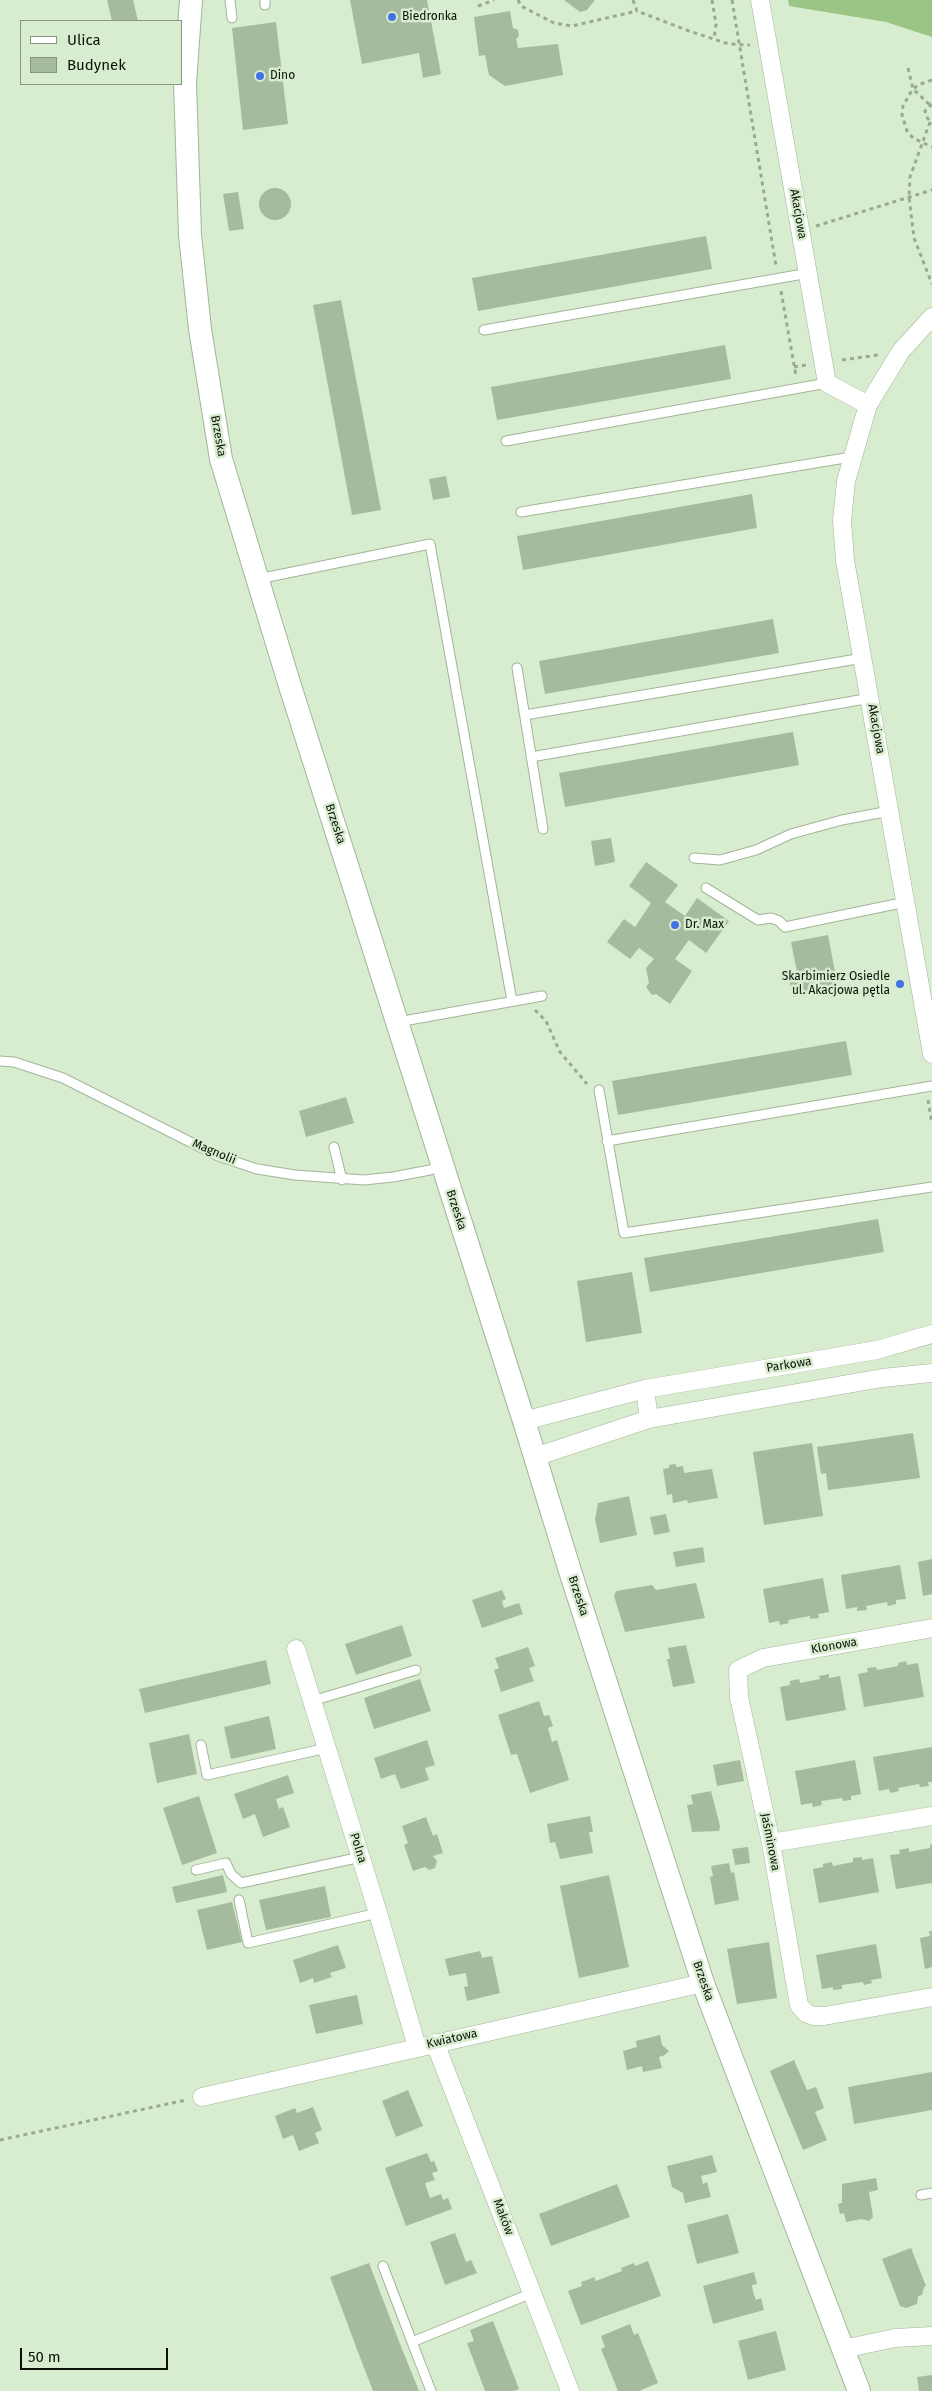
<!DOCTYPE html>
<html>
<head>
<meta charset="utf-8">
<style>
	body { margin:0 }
	#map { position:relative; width:932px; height:2391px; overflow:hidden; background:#d8edcf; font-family:"Fira Sans",sans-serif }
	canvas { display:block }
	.legend { position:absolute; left:20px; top:20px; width:162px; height:65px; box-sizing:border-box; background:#d8edcf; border:1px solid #86957f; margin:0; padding:6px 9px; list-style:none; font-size:15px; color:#0b1208 }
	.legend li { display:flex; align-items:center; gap:10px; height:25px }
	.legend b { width:25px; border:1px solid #86957f }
	.scale { position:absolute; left:20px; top:2348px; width:148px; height:22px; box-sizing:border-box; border:2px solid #0b1208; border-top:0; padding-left:6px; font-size:15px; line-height:18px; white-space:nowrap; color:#0b1208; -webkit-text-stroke:4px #d8edcf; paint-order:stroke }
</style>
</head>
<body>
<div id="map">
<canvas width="932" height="2391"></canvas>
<ul class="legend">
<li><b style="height:6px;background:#fff"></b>Ulica</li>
<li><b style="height:14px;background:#a6ba9d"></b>Budynek</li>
</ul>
<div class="scale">50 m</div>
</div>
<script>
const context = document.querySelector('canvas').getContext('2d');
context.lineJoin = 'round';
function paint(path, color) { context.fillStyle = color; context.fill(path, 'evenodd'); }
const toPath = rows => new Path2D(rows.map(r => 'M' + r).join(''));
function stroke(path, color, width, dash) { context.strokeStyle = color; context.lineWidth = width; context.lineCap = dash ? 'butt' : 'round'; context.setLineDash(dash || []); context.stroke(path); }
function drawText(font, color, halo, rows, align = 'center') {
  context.font = font + ' "Fira Sans",sans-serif'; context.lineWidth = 5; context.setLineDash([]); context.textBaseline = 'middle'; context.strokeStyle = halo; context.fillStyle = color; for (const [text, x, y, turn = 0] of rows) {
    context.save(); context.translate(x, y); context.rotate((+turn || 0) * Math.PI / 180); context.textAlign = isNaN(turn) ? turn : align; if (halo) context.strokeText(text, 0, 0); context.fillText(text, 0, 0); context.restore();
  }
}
const green = toPath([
	[788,0,932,0,932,37,886,22,789,6]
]);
const building = toPath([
	[107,0,133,0,138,21,112,21],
	[350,0,427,0,441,74,423,78,419,53,362,64],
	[564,0,595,0,587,10,580,12],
	[510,11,513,28,518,30,519,36,516,39,518,48,558,44,563,75,505,86,489,75,485,55,479,56,474,17],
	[276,22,288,124,243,130,232,28],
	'259 204a16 16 0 1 1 32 0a16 16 0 1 1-32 0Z',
	[238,192,244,229,229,231,223,194],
	[706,236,712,269,478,311,472,278],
	[341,300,381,510,352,515,313,305],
	[725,345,731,379,497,420,491,387],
	[446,476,450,497,433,500,429,479],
	[752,494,757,528,523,570,517,536],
	[773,619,779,653,545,694,539,661],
	[793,732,799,765,565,807,559,773],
	[611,838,615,862,595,866,591,841],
	[646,862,678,885,665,902,685,916,697,898,729,921,706,953,689,940,675,959,692,971,670,1004,656,994,652,995,646,987,649,983,646,968,654,959,639,948,630,959,607,942,624,919,635,927,651,903,629,886],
	[828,935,838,988,793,997,789,979,798,977,791,942],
	[846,1041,852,1075,618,1115,612,1081],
	[346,1097,354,1123,306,1137,299,1111],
	[878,1219,884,1252,650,1292,644,1258],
	[632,1272,642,1333,586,1342,577,1281],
	[913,1433,920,1478,828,1490,826,1473,821,1474,817,1447],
	[812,1443,823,1516,764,1525,753,1452],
	[676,1464,676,1467,683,1466,684,1473,712,1469,718,1498,688,1503,687,1500,673,1503,672,1494,667,1495,663,1469,669,1468,669,1465],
	[629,1496,637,1535,600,1543,595,1519,598,1503],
	[666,1514,670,1532,654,1535,650,1517],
	[703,1547,705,1562,676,1567,673,1552],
	[932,1559,932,1594,923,1596,918,1562],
	[900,1565,906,1599,896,1600,896,1604,888,1606,887,1602,866,1606,867,1610,857,1611,857,1607,846,1609,841,1575],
	[823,1578,829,1612,818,1614,819,1618,810,1619,810,1616,788,1620,789,1623,780,1625,779,1621,769,1623,763,1589],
	[696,1583,705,1618,625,1632,614,1596,616,1591,652,1585,656,1590],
	[502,1590,506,1599,502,1601,504,1608,519,1603,523,1614,482,1628,472,1600],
	[402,1625,412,1656,356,1675,345,1644],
	[686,1645,695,1683,673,1687,667,1659,670,1659,668,1648],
	[528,1647,535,1666,529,1668,534,1681,501,1692,494,1670,499,1668,495,1658],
	[266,1660,271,1684,145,1713,139,1689],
	[906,1661,907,1665,918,1663,924,1697,864,1707,858,1674,868,1672,867,1668,876,1667,877,1670,898,1666,898,1663],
	[829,1674,829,1678,840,1676,846,1710,786,1721,780,1687,790,1685,790,1681,794,1680,799,1679,800,1683,820,1679,819,1676],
	[420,1679,431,1711,374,1729,364,1698],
	[539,1701,544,1716,549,1715,553,1726,548,1728,552,1742,557,1740,569,1780,530,1793,517,1754,511,1755,498,1715],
	[269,1716,276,1749,231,1759,224,1727],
	[189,1734,197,1774,157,1783,149,1743],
	[427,1740,435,1765,425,1768,429,1780,401,1789,395,1774,381,1779,374,1758],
	[932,1747,932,1782,928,1782,929,1786,920,1787,919,1784,898,1788,899,1791,890,1793,889,1789,879,1791,873,1757],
	[740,1760,744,1781,717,1786,713,1765],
	[855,1760,861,1794,851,1796,851,1800,843,1801,842,1798,821,1801,822,1805,813,1807,812,1803,801,1805,795,1771],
	[288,1775,294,1793,276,1799,279,1809,283,1807,290,1827,263,1837,255,1814,243,1819,234,1794],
	[711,1791,720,1826,719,1831,692,1832,687,1805,693,1804,691,1795],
	[199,1796,217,1853,182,1865,163,1808],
	[590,1816,593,1832,589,1832,593,1853,560,1859,555,1842,550,1843,547,1824],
	[426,1817,433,1836,437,1834,443,1853,433,1856,437,1861,435,1868,429,1870,425,1867,413,1871,404,1845,408,1843,402,1826],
	[932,1844,932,1883,896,1889,890,1855,900,1854,899,1850,909,1848,909,1852,930,1848,930,1845],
	[748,1847,750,1863,735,1865,732,1849],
	[862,1857,862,1860,873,1858,879,1892,819,1903,813,1869,823,1867,823,1864,832,1862,833,1866,853,1862,853,1858],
	[729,1863,731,1873,734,1872,739,1900,715,1905,710,1877,713,1876,711,1866],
	[223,1875,227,1892,176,1903,172,1887],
	[609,1875,629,1967,579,1978,560,1886],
	[325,1886,331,1917,266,1930,259,1900],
	[232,1902,242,1942,207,1950,197,1910],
	[929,1931,932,1931,932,1967,925,1969,920,1938,930,1936],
	[769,1942,777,1998,737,2004,727,1949],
	[876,1944,882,1978,871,1980,872,1983,864,1985,863,1982,842,1985,842,1989,833,1990,833,1987,822,1989,816,1955],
	[338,1945,346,1968,330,1973,332,1977,314,1983,313,1978,300,1983,293,1960],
	[480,1951,482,1958,492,1956,500,1993,467,2001,464,1987,468,1986,466,1973,449,1976,445,1959],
	[357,1995,363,2024,316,2034,309,2005],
	[660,2035,662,2045,669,2051,665,2055,659,2057,662,2068,643,2072,642,2066,627,2070,623,2051,637,2047,636,2041],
	[794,2060,807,2090,816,2087,824,2108,815,2112,827,2140,803,2150,770,2071],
	[932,2072,932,2110,854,2124,848,2087],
	[408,2090,423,2126,396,2137,382,2101],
	[313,2107,322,2130,315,2133,319,2143,299,2151,293,2135,283,2139,275,2116,295,2108,297,2113],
	[427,2153,431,2162,434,2161,438,2171,432,2173,435,2180,425,2183,430,2198,441,2194,443,2200,448,2198,452,2209,406,2226,385,2168],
	[712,2155,717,2172,701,2176,703,2184,707,2182,711,2197,685,2203,683,2193,672,2187,667,2166],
	[876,2178,878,2190,869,2192,873,2217,869,2221,861,2219,846,2222,844,2213,840,2214,838,2204,842,2203,842,2184],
	[617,2184,630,2217,551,2246,539,2214],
	[728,2214,739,2253,697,2264,687,2225],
	[455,2233,466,2262,471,2260,477,2273,445,2285,430,2242],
	[911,2248,926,2286,924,2287,922,2295,918,2296,917,2304,906,2308,900,2306,882,2259],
	[648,2261,661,2296,581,2325,568,2291,582,2286,581,2282,587,2280,594,2277,596,2281,622,2271,621,2268,634,2263,635,2266],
	[369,2263,400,2344,419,2391,373,2391,361,2360,330,2277],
	[754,2272,757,2284,752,2285,753,2292,756,2300,761,2298,764,2310,713,2324,703,2286],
	[493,2321,519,2389,513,2391,485,2391,467,2343,474,2341,470,2330],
	[630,2324,634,2335,638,2333,658,2383,639,2391,618,2391,601,2349,605,2347,601,2336],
	[776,2331,786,2370,748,2380,738,2341],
	[932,2375,932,2391,919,2391,917,2377]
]);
const path = toPath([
	[518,0,521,6,554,23,572,26,637,11],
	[633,0,637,11,689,31,729,44,750,45],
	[712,0,716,24,714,39],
	[732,0,776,266],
	[478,6,494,0],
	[908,68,913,89,930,105],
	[932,80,918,85,912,90,903,106,902,115,907,131,913,138,932,147],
	[932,104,925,111,926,116,932,124],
	[930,122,910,177,909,197,914,238,932,284],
	[816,226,932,190],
	[781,291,796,376],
	[842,360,878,355],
	[794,367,806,365],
	[535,1010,546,1021,560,1052,587,1084],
	[928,1100,932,1124],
	[0,2140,186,2100]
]);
const service = toPath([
	[230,0,232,18],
	[265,0,265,5],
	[484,330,809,273],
	[506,441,827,383],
	[521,512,851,457],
	[258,579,430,544,512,1001],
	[517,668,543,829],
	[525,715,863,658],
	[531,757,871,698],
	[694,858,720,860,756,850,791,834,842,820,890,811],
	[706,888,758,920,771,918,779,921,785,927,906,902],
	[398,1022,542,996],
	[0,1061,14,1062,63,1078,218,1156,257,1169,295,1175,364,1180,393,1177,430,1170,441,1165],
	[599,1090,624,1233,932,1187],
	[607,1141,932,1086],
	[334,1147,342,1180],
	[312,1701,416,1670],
	[201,1745,207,1775,327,1748],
	[196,1870,226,1863,231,1874,241,1883,361,1857],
	[239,1900,248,1943,378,1913],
	[921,2195,932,2193],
	[383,2266,412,2342],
	[431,2391,412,2342,532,2293]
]);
const minor = toPath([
	[760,0,827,383,868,405],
	[932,317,901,351,868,405,846,481,842,521,845,560,932,1054],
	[645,1389,649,1419],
	[524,1421,645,1389,877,1350,932,1334],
	[535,1457,649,1419,882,1378,932,1373],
	[932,1628,763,1658,738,1670,739,1697,771,1843,799,2005,806,2013,814,2016,824,2016,932,1997],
	[296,1649,378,1913,417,2047],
	[771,1843,932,1816],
	[435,2043,570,2391],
	[202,2097,703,1983],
	[843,2349,895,2338,932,2336]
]);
const tertiary = toPath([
	[191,0,185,83,190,235,200,329,221,459,290,686,524,1421,570,1571,703,1983,859,2391]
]);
const markers = [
	[392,17,5,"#4372e3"],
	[260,76,5,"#4372e3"],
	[675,925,5,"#4372e3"],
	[900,984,5,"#4372e3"]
];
const poiNames = [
	["Biedronka",402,17],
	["Dino",270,76],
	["Dr. Max",685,925],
	["Skarbimierz Osiedle",890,977,"right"],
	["ul. Akacjowa pętla",890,991,"right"]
];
const streetNames = [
	["Akacjowa",798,214,80],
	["Brzeska",218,436,80],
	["Akacjowa",876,729,80],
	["Brzeska",335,824,72],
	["Magnolii",214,1152,23],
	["Brzeska",456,1210,72],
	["Parkowa",789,1365,-9],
	["Brzeska",578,1596,72],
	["Klonowa",834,1646,-10],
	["Jaśminowa",770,1842,79],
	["Polna",358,1848,73],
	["Brzeska",703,1981,71],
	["Kwiatowa",452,2039,-13],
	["Maków",503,2217,69]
];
paint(green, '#9bc587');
paint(building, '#a6ba9d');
stroke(service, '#a2b599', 11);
stroke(minor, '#a2b599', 19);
stroke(tertiary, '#a2b599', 24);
stroke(path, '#99aa92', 3, [4, 4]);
stroke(service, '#fff', 9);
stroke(minor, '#fff', 18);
stroke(tertiary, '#fff', 22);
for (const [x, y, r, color] of markers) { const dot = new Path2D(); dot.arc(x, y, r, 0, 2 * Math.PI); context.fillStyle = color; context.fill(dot); stroke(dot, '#d8edcf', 2); }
drawText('12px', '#0b1208', '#d8edcf', poiNames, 'left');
drawText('12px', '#0b1208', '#d8edcf', streetNames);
</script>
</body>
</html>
